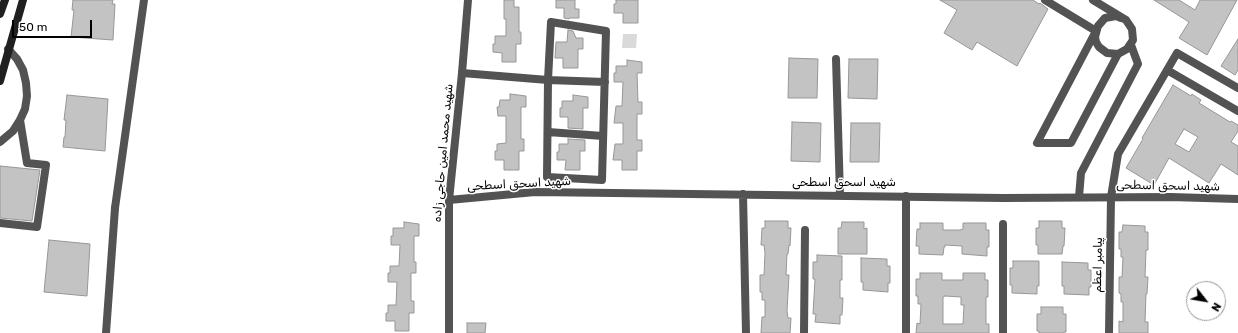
<!DOCTYPE html>
<html>
<head>
<meta charset="utf-8">
<style>
	body { margin:0 }
	#map { position:relative; width:1238px; height:333px; overflow:hidden; background:#fff; font-family:Rubik,sans-serif }
	canvas { display:block }
	.north { position:absolute; left:1186px; top:281px; width:40px; height:40px; box-sizing:border-box; background:#fff; border:1px solid #999; border-radius:50%; rotate:121deg; font-size:11px; font-weight:700; line-height:16px; text-align:center; color:#000 }
	.north::after { content:''; display:block; margin:auto; width:14px; height:18px; background:#000; clip-path:polygon(50% 0,100% 100%,50% 72%,0 100%) }
	.scale { position:absolute; left:12px; top:20px; width:80px; height:18px; box-sizing:border-box; border:2px solid #000; border-top:0; padding-left:5px; font-size:12px; line-height:14px; white-space:nowrap; color:#000; -webkit-text-stroke:3px #fff; paint-order:stroke }
</style>
</head>
<body>
<div id="map">
<canvas width="1238" height="333"></canvas>
<div class="north">N</div>
<div class="scale">50 m</div>
</div>
<script>
const context = document.querySelector('canvas').getContext('2d');
context.lineJoin = 'round';
function paint(path, color) { context.fillStyle = color; context.fill(path, 'evenodd'); }
const toPath = rows => new Path2D(rows.map(r => 'M' + r).join(''));
function stroke(path, color, width, dash) { context.strokeStyle = color; context.lineWidth = width; context.lineCap = dash ? 'butt' : 'round'; context.setLineDash(dash || []); context.stroke(path); }
function drawText(font, color, halo, rows, align = 'center') {
  context.font = font + ' Rubik,"Noto Naskh Arabic",sans-serif'; context.lineWidth = 3; context.setLineDash([]); context.textBaseline = 'middle'; context.strokeStyle = halo; context.fillStyle = color; for (const [text, x, y, turn = 0] of rows) {
    context.save(); context.translate(x, y); context.rotate((+turn || 0) * Math.PI / 180); context.textAlign = isNaN(turn) ? turn : align; if (halo) context.strokeText(text, 0, 0); context.fillText(text, 0, 0); context.restore();
  }
}
const green = toPath([
	[623,34,637,34,636,48,622,48]
]);
const building = toPath([
	[73,0,113,0,112,4,115,4,113,40,71,37,74,10,72,10,73,0],
	[504,0,514,0,514,7,519,7,519,32,521,32,521,44,516,44,516,62,502,62,502,53,493,52,493,44,495,44,495,36,506,36,506,19,504,19,504,0],
	[556,0,575,0,575,9,579,9,579,18,569,18,569,19,564,18,564,8,556,8,556,0],
	[616,0,638,0,638,23,623,23,623,13,614,13,614,4,616,4,616,0],
	[940,0,1033,0,1039,4,1040,3,1048,9,1017,66,977,42,972,50,944,33,957,10,940,0],
	[1154,0,1179,0,1195,10,1200,0,1237,0,1207,55,1179,38,1189,22,1154,0],
	[568,30,573,31,576,38,583,38,583,49,578,49,578,68,563,68,563,58,555,58,556,42,567,42,568,30],
	[1238,39,1238,70,1235,75,1221,66,1238,39],
	[789,58,818,59,817,98,788,98,789,58],
	[849,59,878,59,877,99,848,98,849,59],
	[627,60,642,62,642,73,637,73,638,102,642,102,642,114,637,114,637,140,642,140,642,151,637,151,637,170,622,170,622,160,613,160,615,144,623,144,623,123,614,123,616,106,622,106,623,82,614,82,614,73,616,73,616,66,627,66,627,60],
	[1173,85,1191,96,1192,94,1201,100,1199,103,1230,122,1231,121,1238,125,1238,131,1231,142,1238,146,1238,175,1221,164,1209,183,1169,158,1154,185,1126,168,1143,139,1142,138,1173,85],
	[1184,129,1198,137,1189,152,1175,144,1184,129],
	[510,94,526,96,526,107,521,107,521,139,524,139,524,151,519,151,519,170,504,170,504,160,495,160,495,151,497,151,497,144,506,143,506,116,498,116,497,107,499,107,500,100,510,100,510,94],
	[67,95,108,99,105,151,63,147,64,137,65,137,66,120,64,120,67,95],
	[573,95,588,97,588,108,583,108,583,129,568,128,568,117,560,117,560,108,562,108,562,101,573,101,573,95],
	[792,122,821,123,820,162,791,161,792,122],
	[851,123,880,123,879,162,850,162,851,123],
	[568,139,585,140,585,151,580,151,580,170,565,170,566,160,557,160,557,152,559,152,559,144,568,144,568,139],
	[0,166,40,170,32,221,0,218,0,166],
	[765,221,788,221,788,228,791,228,790,246,789,245,788,254,787,254,786,275,789,275,787,311,788,318,791,318,790,333,761,333,762,317,765,317,765,300,762,300,762,292,760,292,760,275,764,275,765,253,764,245,761,245,762,228,765,228,765,221],
	[1039,221,1062,221,1062,228,1065,228,1064,246,1063,246,1062,254,1038,254,1038,245,1036,245,1036,228,1039,228,1039,221],
	[404,222,419,224,419,236,414,236,414,262,416,262,416,273,411,273,411,301,414,301,414,313,409,313,409,331,395,331,395,321,386,321,386,313,388,313,388,305,396,305,397,282,388,282,388,273,390,273,390,266,399,266,400,245,391,245,391,236,393,236,393,228,404,228,404,222],
	[842,222,864,222,864,229,867,228,867,254,838,254,838,228,841,228,842,222],
	[920,223,943,223,943,230,960,230,963,229,963,223,986,223,986,230,989,230,989,247,987,247,987,256,962,254,962,246,945,245,945,247,944,247,943,255,919,254,919,246,916,246,917,229,920,229,920,223],
	[1123,225,1145,226,1145,232,1148,232,1148,250,1146,250,1145,277,1148,277,1147,294,1146,294,1145,322,1148,322,1148,333,1119,333,1119,321,1123,322,1123,302,1121,302,1121,294,1119,293,1119,277,1122,277,1123,257,1121,257,1121,249,1119,249,1119,232,1122,232,1123,225],
	[49,240,90,244,87,296,44,292,49,240],
	[817,255,842,256,842,280,840,280,840,298,843,298,842,315,840,315,840,324,815,322,816,314,813,314,815,279,813,279,813,262,817,262,817,255],
	[861,258,887,259,887,266,890,266,890,283,888,283,888,292,863,290,863,282,861,282,861,258],
	[1013,261,1039,261,1039,286,1037,286,1037,294,1012,293,1012,285,1010,285,1010,268,1013,268,1013,261],
	[1062,262,1088,263,1088,270,1091,270,1091,287,1089,287,1089,295,1064,294,1064,286,1062,286,1062,262],
	[920,273,942,273,942,280,963,280,963,273,985,273,985,280,988,280,988,297,986,297,986,324,989,324,989,333,916,333,917,323,920,324,921,304,918,304,918,296,916,296,916,279,920,279,920,273],
	[945,296,961,297,961,305,964,305,963,324,943,324,943,297,945,296],
	[1041,307,1063,307,1063,314,1066,314,1066,332,1064,332,1064,333,1039,333,1039,331,1037,331,1037,314,1041,314,1041,307],
	[467,323,486,323,485,333,467,333,467,323]
]);
const minor = toPath([
	[1045,0,1096,31,1037,143,1071,143,1118,54],
	[1093,0,1126,20,1132,29,1133,40,1127,49,1118,54,1107,53,1099,47,1096,42,1095,37,1098,26,1105,18,1116,16,1121,18],
	[551,22,606,31,602,180,547,177,548,80,551,22],
	[836,59,840,195],
	[1167,70,1238,111],
	[462,73,548,80,605,82],
	[548,132,603,136],
	[0,142,13,131,20,120,25,109,27,96,26,83,23,70,17,59,8,49],
	[906,196,906,333],
	[1079,197,1081,173,1138,64,1131,45],
	[0,223,37,227,46,165,27,163,20,120],
	[106,333,115,208],
	[804,333,805,230],
	[1003,333,1003,224],
	[1109,333,1111,197,1118,154,1177,53,1238,88]
]);
const tertiary = toPath([
	[743,194,746,333],
	[449,200,535,192,1003,198,1171,197,1238,199],
	[115,208,144,0],
	[449,333,449,200,462,73,468,0]
]);
const secondary = toPath([
	[0,14,5,0],
	[0,81,23,0]
]);
const streetNames = [
	["شهید محمد امین حاجی زاده",443,153,-85],
	["شهید اسحق اسطحی",844,183],
	["شهید اسحق اسطحی",519,184,-3],
	["شهید اسحق اسطحی",1168,186,1],
	["پیامبر اعظم",1098,265,-89]
];
paint(green, '#dadada');
paint(building, '#c3c3c3');
stroke(building, '#979797', 1);
stroke(minor, '#535353', 8);
stroke(tertiary, '#535353', 8);
stroke(secondary, '#202020', 8);
drawText('12px', '#000', '#fff', streetNames);
</script>
</body>
</html>
